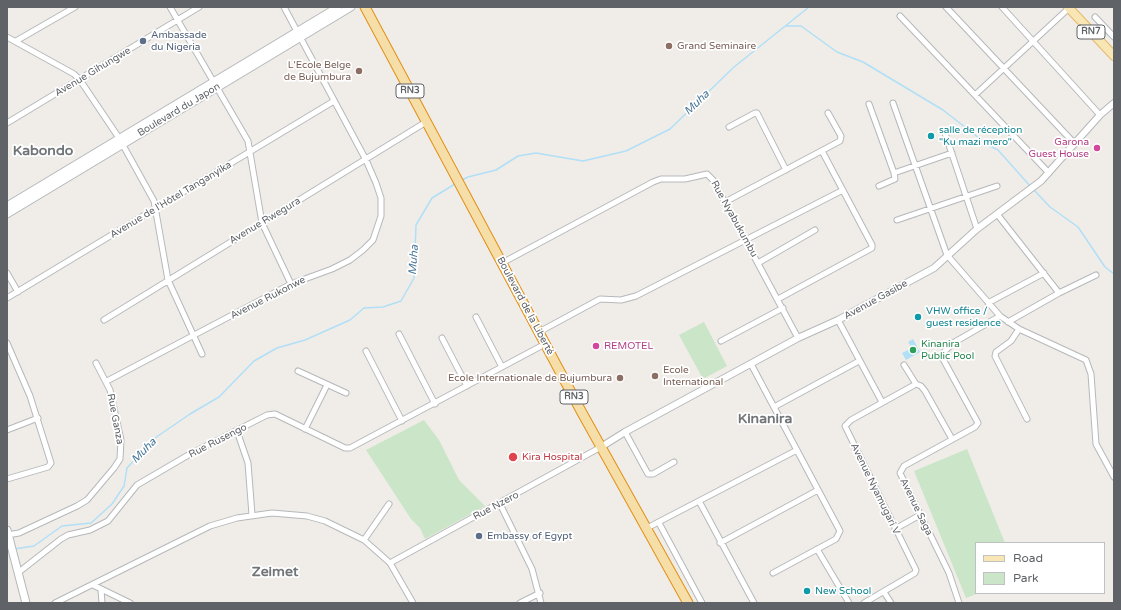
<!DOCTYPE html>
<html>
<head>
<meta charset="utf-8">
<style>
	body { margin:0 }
	#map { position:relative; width:1121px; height:610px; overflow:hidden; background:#f0ede8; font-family:"Varela Round",sans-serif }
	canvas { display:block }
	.frame { position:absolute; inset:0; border:8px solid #5f6367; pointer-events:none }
	.legend { position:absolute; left:975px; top:542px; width:130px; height:52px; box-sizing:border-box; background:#fff; border:1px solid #bfc1c2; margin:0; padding:5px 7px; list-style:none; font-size:12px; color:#5f6367 }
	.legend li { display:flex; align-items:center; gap:8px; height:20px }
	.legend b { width:20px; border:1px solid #bfc1c2 }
</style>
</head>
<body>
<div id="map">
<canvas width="1121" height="610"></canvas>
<div class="frame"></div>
<ul class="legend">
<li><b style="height:5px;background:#f8e7b5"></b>Road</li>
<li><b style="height:11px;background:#cae5c7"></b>Park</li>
</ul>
</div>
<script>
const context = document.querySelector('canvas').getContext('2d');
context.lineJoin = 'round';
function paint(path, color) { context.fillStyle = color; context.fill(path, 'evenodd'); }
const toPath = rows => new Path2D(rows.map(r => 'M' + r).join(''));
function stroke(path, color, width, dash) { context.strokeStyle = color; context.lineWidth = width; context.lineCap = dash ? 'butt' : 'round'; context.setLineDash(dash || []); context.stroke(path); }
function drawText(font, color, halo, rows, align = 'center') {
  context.font = font + ' "Varela Round",sans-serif'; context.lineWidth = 3.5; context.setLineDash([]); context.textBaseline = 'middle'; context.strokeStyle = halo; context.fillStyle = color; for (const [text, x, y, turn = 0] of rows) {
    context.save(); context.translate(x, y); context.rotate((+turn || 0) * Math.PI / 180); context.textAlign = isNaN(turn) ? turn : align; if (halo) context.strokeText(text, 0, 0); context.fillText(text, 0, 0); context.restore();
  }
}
const green = toPath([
	[704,322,727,366,703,379,679,335],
	[424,420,439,440,459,480,485,506,425,539,420,528,411,519,366,450],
	[967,449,1005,543,976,543,976,593,979,593,966,598,914,471]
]);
const water = toPath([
	[913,339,920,352,906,360,902,353,912,348,908,342]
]);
const stream = toPath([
	[786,26,801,26,837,52,863,62,943,110,988,145,998,150,1031,187],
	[462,180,468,177,496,170,518,156,536,153,583,161,626,151,670,129,734,67,809,7],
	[1034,190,1050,207,1078,227,1105,267,1114,274],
	[14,549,34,546,62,526,91,523,112,504,124,486,127,468,155,438,190,414,219,397,254,361,277,348,305,340,350,320,364,308,383,307,401,301,414,278,416,225,432,198,455,184]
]);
const minor = toPath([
	[170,7,248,141,262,223,291,284],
	[946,7,1075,144],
	[1002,7,1100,115],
	[900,16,1049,173],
	[1095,17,1114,37],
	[7,37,74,74,80,80,119,138,154,201,168,280,202,354],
	[16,41,75,7],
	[975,95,1069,8],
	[893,103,947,255,1000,316,1019,329,1086,360,1091,374,1096,444,1114,477],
	[869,104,894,173,952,153],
	[7,123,199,7],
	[729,127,755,113,757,113,786,170],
	[945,133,977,229],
	[879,186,895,179,894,173],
	[725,202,840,141,841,136,828,113],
	[997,214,1059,293],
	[897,220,997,186],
	[502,263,653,182,661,179,685,179,707,174,713,180,798,338],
	[758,263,815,230],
	[7,273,18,292],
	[7,298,334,101],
	[778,299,872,248,872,245,822,151],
	[988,303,1044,273],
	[476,317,502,367],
	[104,320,426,122],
	[838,320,882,402],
	[1008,322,1059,293,1096,275],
	[1019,329,1011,341,996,352,995,356,1027,419],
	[539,332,600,299,621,300,636,296,843,190],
	[399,334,435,404],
	[442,338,467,386],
	[721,341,783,308],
	[7,343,30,396,51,463,48,467,7,479],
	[366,351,402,421],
	[751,364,840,531,836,539,773,573],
	[904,365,916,384,921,386,925,391,952,439],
	[298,371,346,393],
	[107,381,291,284,332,269,350,260,363,250,373,240,381,216,381,198,376,183,366,160,284,7],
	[774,407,859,361],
	[305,429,327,385],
	[7,430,38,418],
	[237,431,248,463,252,515],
	[625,432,648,474,653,474,674,462],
	[699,501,754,603],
	[500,504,532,569,541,603],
	[659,523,702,603],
	[647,528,797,450],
	[895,529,920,515],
	[7,535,19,533,77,506,87,500,114,468,120,459,121,440,110,390,96,363],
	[364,540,389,504],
	[720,543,818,490],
	[817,549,849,603],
	[390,563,601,447],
	[19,572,61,539,68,535,90,530,108,521,137,485,190,454,267,415,275,414,345,448,350,448,545,344],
	[93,585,130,603],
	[101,590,102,603],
	[884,592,891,603],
	[55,603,210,526,237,518,272,513,307,516,325,521,364,540,390,563,413,603],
	[520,603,540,593],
	[864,603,915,573,916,570,845,426,851,420,916,384],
	[959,603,949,573,900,473,904,466,975,427,978,423,943,359,943,353,953,343,1000,316]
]);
const tertiary = toPath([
	[601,447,625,432,798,338,838,320,934,268,977,229,1041,181,1100,115,1114,103]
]);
const secondary = toPath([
	[7,206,338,7],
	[7,214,351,7],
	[7,530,26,603]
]);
const primary = toPath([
	[1068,7,1114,56]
]);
const trunk = toPath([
	[365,7,581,411,688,603]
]);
const markers = [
	[143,41,4,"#5c6f8a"],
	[669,46,4,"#8d6e63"],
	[359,71,4,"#8d6e63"],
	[931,136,4,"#0f9aa8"],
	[1097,148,4,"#d1479c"],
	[918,317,4,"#0f9aa8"],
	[596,346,4,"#d1479c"],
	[913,350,4,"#2e9e5b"],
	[655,376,4,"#8d6e63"],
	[620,378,4,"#8d6e63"],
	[513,457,5,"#e0444e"],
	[479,536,4,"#5c6f8a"],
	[807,591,4,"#0f9aa8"]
];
const shields = [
	[1091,32,28],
	[410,91,28],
	[574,397,28]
];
const shieldNames = [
	["RN7",1091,32],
	["RN3",410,91],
	["RN3",574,397]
];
const serviceNames = [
	["Ambassade",151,35],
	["du Nigeria",151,47],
	["Embassy of Egypt",487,536]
];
const educationNames = [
	["Grand Seminaire",677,46],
	["L'Ecole Belge",351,65,"right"],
	["de Bujumbura",351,77,"right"],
	["Ecole",663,370],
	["International",663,382],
	["Ecole Internationale de Bujumbura",612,378,"right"]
];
const streetNames = [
	["Avenue Gihungwe",93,72,-31],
	["Boulevard du Japon",179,110,-31],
	["Avenue de l'Hôtel Tanganyika",171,200,-31],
	["Rue Nyabukumbu",734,219,61],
	["Avenue Rwegura",265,221,-31],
	["Avenue Rukonwe",268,298,-27],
	["Avenue Gasibe",876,300,-29],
	["Boulevard de la Liberté",525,306,62],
	["Rue Ganza",115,419,79],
	["Rue Rusengo",218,441,-27],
	["Avenue Nyamugari V",875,489,64],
	["Rue Nzero",496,506,-28],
	["Avenue Saga",916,507,64]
];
const cultureNames = [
	["salle de réception",939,130],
	["\"Ku mazi mero\"",939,142],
	["VHW office /",926,311],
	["guest residence",926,323],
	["New School",815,591]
];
const hotelNames = [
	["Garona",1089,142],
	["Guest House",1089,154],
	["REMOTEL",604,346,"left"]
];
const leisureNames = [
	["Kinanira",921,344],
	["Public Pool",921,356]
];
const healthNames = [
	["Kira Hospital",522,457]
];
const waterNames = [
	["Muha",697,103,-44],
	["Muha",414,260,-86],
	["Muha",144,451,-45]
];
const districtNames = [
	["Kabondo",43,151],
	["Kinanira",765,419],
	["Zeimet",275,572]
];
paint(green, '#cae5c7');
paint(water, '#b0dff7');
stroke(stream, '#b0dff7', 1.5);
stroke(minor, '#b5b8bb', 7);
stroke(tertiary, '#b5b8bb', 8);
stroke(secondary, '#b4b7bb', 9);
stroke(primary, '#e5b86c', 10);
stroke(trunk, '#e28f16', 11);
stroke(minor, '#fff', 5);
stroke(tertiary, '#fff', 6);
stroke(secondary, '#fff', 7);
stroke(primary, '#f8e7b5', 8);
stroke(trunk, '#f6dea8', 9);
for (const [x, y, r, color] of markers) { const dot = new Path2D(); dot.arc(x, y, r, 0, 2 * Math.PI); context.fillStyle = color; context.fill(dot); stroke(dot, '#fff', 1.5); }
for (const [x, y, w] of shields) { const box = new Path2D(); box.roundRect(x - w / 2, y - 7, w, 14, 3); context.fillStyle = '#fff'; context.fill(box); stroke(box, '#5f6367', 1); }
drawText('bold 9px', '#5f6367', null, shieldNames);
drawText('10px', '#4e5e75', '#fff', serviceNames, 'left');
drawText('10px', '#785e54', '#fff', educationNames, 'left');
drawText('10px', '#5f6367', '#fff', streetNames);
drawText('10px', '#0d838f', '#fff', cultureNames, 'left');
drawText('10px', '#b23c85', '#fff', hotelNames, 'right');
drawText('10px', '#27864d', '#fff', leisureNames, 'left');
drawText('10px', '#be3a42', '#fff', healthNames, 'left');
drawText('italic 11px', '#477698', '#fff', waterNames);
drawText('bold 14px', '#707578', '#fff', districtNames);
</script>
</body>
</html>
